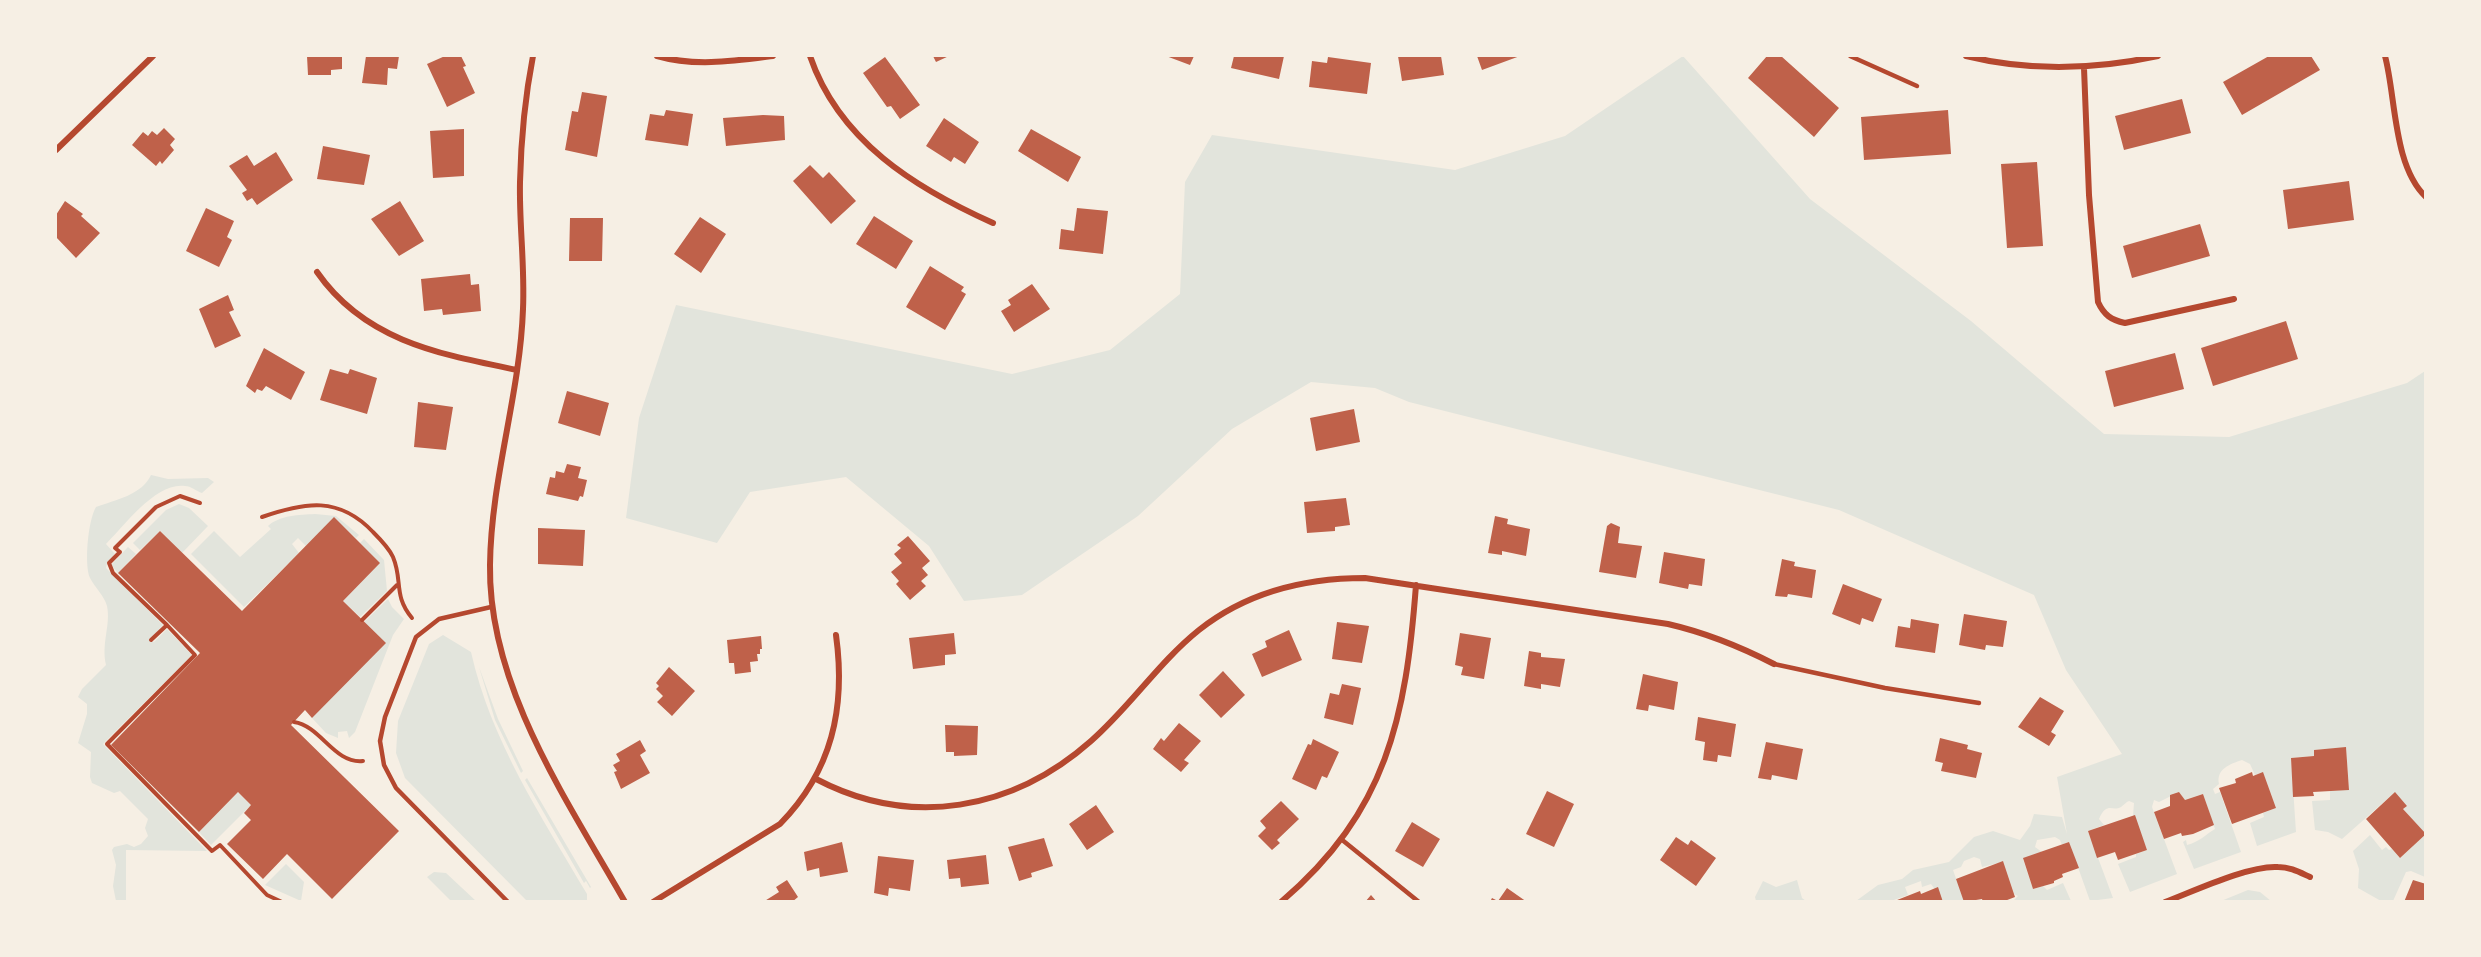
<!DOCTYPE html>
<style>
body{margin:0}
#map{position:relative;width:2481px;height:957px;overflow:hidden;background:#f6efe4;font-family:Mulish,sans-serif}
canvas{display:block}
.frame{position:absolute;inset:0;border:57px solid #f6efe4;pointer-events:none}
</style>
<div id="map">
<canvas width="2481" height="957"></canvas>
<div class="frame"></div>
</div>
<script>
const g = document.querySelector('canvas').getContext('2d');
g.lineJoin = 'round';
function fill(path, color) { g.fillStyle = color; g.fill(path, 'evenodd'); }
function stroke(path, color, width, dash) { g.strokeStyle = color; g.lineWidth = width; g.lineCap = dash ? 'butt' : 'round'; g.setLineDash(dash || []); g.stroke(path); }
const green = new Path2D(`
 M1683 56 1810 199 1971 321 2104 434 2229 437 2407 383 2425 371V834L2403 809 2407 806 2394 793 2342 839 2328 832 2315 830 2312 801 2330 800V791L2349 789 2346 748 2314 750V756L2291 758 2296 832 2257 846 2250 823 2264 817 2263 813 2276 808 2263 773 2255 775 2250 764 2242 760C2230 764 2216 769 2219 784L2213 789 2215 794 2220 792 2241 852 2194 869 2183 842 2186 840 2187 845C2199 842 2205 835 2215 829L2203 794 2185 800 2179 792 2159 802 2154 800 2152 807 2177 874 2130 892 2118 864 2136 857V854L2147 850 2133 816 2134 803 2129 801C2126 802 2124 805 2121 807 2112 812 2107 801 2099 819L2104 825 2088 831 2113 898 2090 901 2069 842 2062 845 2060 840 2055 837 2037 840 2035 847 2042 852 2023 859 2033 889 2043 886 2047 890 2063 883 2071 901H2013L2018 896 2014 894 2003 862 1982 867 1980 859 1974 857 1964 861 1961 867 1953 870 1964 901H1943L1931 884 1922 887 1921 881 1905 887 1908 895 1891 901H1856L1878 885 1902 879 1913 870 1949 862 1974 837 1993 831 2020 840 2030 826 2034 814 2062 817 2067 834 2057 777 2122 754 2066 670 2034 595 1839 510 1409 402 1375 388 1311 382 1232 429 1138 516 1022 595 964 601 929 546 846 477 750 492 717 543 626 518 639 418 676 305 1012 374 1110 350 1180 294 1185 182 1212 135 1455 170 1565 136Z
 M151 475 168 479 208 478 214 482 202 493C196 491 191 486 185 486 156 482 125 525 106 544L115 554 107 563 106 568 163 625 150 640 154 642 167 629 192 655 103 744 207 851 126 850V901H116L113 886 116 865 112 850 114 847 127 844 134 847 141 844 148 836 145 828 148 819 120 791 114 793 92 783 90 777 91 752 78 743 87 714V704L78 697 82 689 106 665C101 643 111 625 107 606 104 595 95 588 90 578 84 565 88 520 96 507 115 500 142 495 151 475Z
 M179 504 189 508 208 526 182 553 160 531 140 550 133 543 166 510Z
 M315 514 336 516 359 535 356 538 334 518 306 546 298 538 292 544 299 553 244 607 191 554 214 531 240 557 271 529 268 526C280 515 299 515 315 514Z
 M364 539 384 560 387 591 360 617 343 601 380 563 360 543Z
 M128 547 136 554 118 573 111 565Z
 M388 599 392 607 404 619 393 635 355 732 349 738 347 731 338 732V738L326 733 312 718 364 622Z
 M443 635 471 652C491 741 541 816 587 894V901H527L405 778 396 753 398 721 429 644Z
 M479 667 498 719 523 771 521 773 495 720Z
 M527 778 591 887 590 888 586 881 584 883 525 780Z
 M238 792 251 805 211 845 199 832Z
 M2370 835 2382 850 2386 847 2389 850 2392 849 2400 858 2425 835V877L2411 871 2406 872 2393 901H2381L2358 888 2359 869 2353 851Z
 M286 864 304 882 301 901 265 885Z
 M434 872 446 873 476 901H451L427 877Z
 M1797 880 1802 898 1806 901H1756L1755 897 1763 881 1776 887Z
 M2248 890 2260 892 2271 901H2221Z`);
const building = new Path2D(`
 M307 56H342V69L331 70V75H308Z
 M366 56H399L397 69 388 68 387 85 362 83Z
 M445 56H461L466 66 463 67 475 93 447 107 427 64Z
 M933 56H949L936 62Z
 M1166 56H1194L1190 65Z
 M1234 56H1284L1279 79 1231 68Z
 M1398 56H1441L1444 75 1402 81Z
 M1477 56H1520L1482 70Z
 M1767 56H1781L1839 108 1814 137 1748 78Z
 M2269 56H2311L2320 70 2242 115 2223 82Z
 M885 57 920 105 900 119 891 106 887 107 863 73Z
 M1328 57 1371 63 1367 94 1309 87 1312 61 1327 63Z
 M582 92 607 96 597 157 565 150 572 111 578 112Z
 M2182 99 2191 133 2124 150 2115 116Z
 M666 110 693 114 688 146 645 140 650 114 664 116Z
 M1948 110 1951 154 1864 160 1861 117Z
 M763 115 784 116 785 140 726 146 723 118Z
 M944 118 979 142 965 164 954 157 951 162 926 146Z
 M164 128 175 139 170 145 174 150 162 164 160 161 156 166 132 145 143 132 148 136 152 131 157 135Z
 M464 129V176L433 178 430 131Z
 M1031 129 1081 157 1068 182 1018 151Z
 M323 146 370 155 364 185 317 179Z
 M276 152 293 180 257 205 252 198 247 201 242 193 247 190 229 166 247 155 254 166Z
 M2037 162 2043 246 2007 248 2001 164Z
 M810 165 823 178 829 172 856 201 831 224 793 181Z
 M2349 181 2354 220 2288 229 2283 190Z
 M65 201 83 214 81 216 100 233 76 258 56 237V215Z
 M400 201 424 241 399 256 371 219Z
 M206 208 234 221 227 237 232 240 219 267 186 251Z
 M1077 208 1108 211 1103 254 1059 249 1061 229 1074 231Z
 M874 216 913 241 896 269 856 244Z
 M700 217 726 234 701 273 674 254Z
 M570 218H603L602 261H569Z
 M2200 224 2210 256 2132 278 2123 246Z
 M930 266 964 287 961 291 966 294 945 330 906 307Z
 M470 274 471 285 479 284 481 311 443 315 442 309 424 311 421 279Z
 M1032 284 1050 309 1014 332 1001 311 1011 305 1008 300Z
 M228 295 234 310 229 312 241 336 215 348 199 309Z
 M2286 321 2298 359 2213 386 2201 348Z
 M264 348 305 372 291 400 266 386 262 391 257 389 255 393 246 386Z
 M2175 353 2184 389 2114 407 2105 371Z
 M330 369 348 374 350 369 377 378 367 414 320 400Z
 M567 391 609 403 600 436 558 423Z
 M418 402 453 407 446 450 414 447Z
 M1354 409 1360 442 1316 451 1310 418Z
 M567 464 581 467 578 478 587 480 583 497 580 496 578 501 546 494 550 477 555 478 556 471 564 473Z
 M1346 498 1350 525 1335 527V531L1307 533 1304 502Z
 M1495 516 1508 519 1507 524 1530 529 1526 556 1502 551V555L1488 553Z
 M334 517 380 563 343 601 386 643 312 718 305 710 291 725 399 831 332 899 287 854 263 879 227 844 251 820 244 813 251 805 238 792 199 832 111 745 200 653 118 573 160 531 242 611Z
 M1611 523 1620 527 1618 543 1642 546 1636 578 1599 572 1607 526Z
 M538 528 585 530 583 566 538 564Z
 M908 536 930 561 922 568 928 575 921 581 926 586 910 600 896 584 899 581 891 572 902 563 894 554 901 548 897 545Z
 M1664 552 1705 559 1702 586 1689 584 1688 589 1659 583Z
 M1782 559 1795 562 1794 566 1816 570 1812 598 1788 594 1787 597 1775 596Z
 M1843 584 1882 599 1873 622 1862 618 1860 625 1832 614Z
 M1964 614 2007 621 2003 647 1986 645 1985 650 1959 645Z
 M1911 619 1939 624 1935 653 1895 647 1898 626 1910 628Z
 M1337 622 1369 626 1362 663 1332 659Z
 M1289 630 1302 660 1262 677 1252 654 1267 647 1265 641Z
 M954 633 956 654 945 655V665L913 669 909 638Z
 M1460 633 1491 638 1484 679 1461 675 1463 667 1455 665Z
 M761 636 762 649H760V654H757L758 661 750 662 751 672 735 674 734 663H729L727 640Z
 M1529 651 1541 653V657L1565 659 1560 687 1541 684V689L1524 686Z
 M669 667 695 691 672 716 657 702 663 696 656 689 659 686 656 683Z
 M1223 671 1245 695 1221 718 1199 695Z
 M1643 674 1678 682 1674 710 1649 705 1648 711 1636 709Z
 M1342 684 1361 688 1353 725 1324 718 1330 693 1339 695Z
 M2040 697 2064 711 2051 732 2056 735 2049 746 2018 727Z
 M1698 717 1736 724 1731 757 1718 755 1717 762 1703 760 1705 742 1695 740Z
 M1179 723 1201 741 1184 760 1189 763 1181 772 1153 749 1161 738 1164 741Z
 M945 725 978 726 977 755 954 756V752H946Z
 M1940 738 1968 745 1967 749 1982 753 1976 778 1941 771 1943 763 1935 761Z
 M1313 739 1339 752 1327 778 1322 776 1316 790 1292 779 1308 744 1311 745Z
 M640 740 646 751 640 755 650 773 621 789 614 772 617 771 613 765 620 761 616 754Z
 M1766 742 1803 749 1797 780 1772 775 1771 780 1758 778Z
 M2346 747 2349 790 2313 792 2314 796 2293 797 2291 758 2314 756V750Z
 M2252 772 2253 776 2263 772 2276 808 2232 824 2219 788 2236 783 2235 779Z
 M1547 791 1574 804 1554 847 1526 834Z
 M2179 792 2185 800 2203 794 2214 825 2193 834 2182 836 2181 833 2164 839 2154 812 2170 806V795Z
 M2395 792 2407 806 2403 809 2426 834 2400 858 2366 819Z
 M1281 801 1299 819 1277 840 1280 843 1272 850 1258 836 1266 828 1260 821Z
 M1096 805 1114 832 1087 850 1069 824Z
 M2135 815 2147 850 2118 860 2115 852 2097 858 2088 831Z
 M1412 822 1440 839 1423 867 1395 851Z
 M1676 837 1688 845 1691 840 1716 858 1696 886 1660 860Z
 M1044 838 1053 866 1031 873 1032 877 1019 881 1008 847Z
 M842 842 848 872 820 877 819 868 807 871 804 852Z
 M2069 842 2079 868 2062 874 2063 877 2054 881V883L2033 889 2023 858Z
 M986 855 989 884 961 887 960 878 949 879 947 860Z
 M878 856 914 860 910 891 889 888 888 896 874 893Z
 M2003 861 2015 897 2002 902H1983L1982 899 1964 902 1956 879Z
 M787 880 798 897 792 902H763L779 892 776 887Z
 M2413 880 2426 884V902H2404Z
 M1938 887 1943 902H1892L1920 891 1921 894Z
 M1507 888 1527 902H1490L1492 898 1498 901Z
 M1371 895 1377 902H1365Z`);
const path = new Path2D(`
 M262 517C305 502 339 496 373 532 380 539 389 548 393 557 403 581 393 595 412 618
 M362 620 397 585
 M167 625 195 655 107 744 212 851 220 845 267 895 282 902
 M151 640 167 625 113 573 109 563 120 552 115 548 156 507 180 496 200 503
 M294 722C321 726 334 764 363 761`);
const service = new Path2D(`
 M1850 56 1917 86
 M491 607 439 619 416 637 385 717 380 741 384 765 396 788 508 902
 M1774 664 1885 688 1979 703
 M1341 839 1419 902`);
const minor = new Path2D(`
 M533 56C525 97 521 140 520 182 519 224 525 266 523 309 520 395 491 478 490 565 488 686 567 800 625 902
 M657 56C695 67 734 61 773 56
 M810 56C839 141 915 188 993 223
 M1966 56C2031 72 2093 70 2158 56
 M2385 56C2396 97 2393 166 2426 197
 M2084 68 2089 195 2098 302C2104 315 2111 320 2125 323L2234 299
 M56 150 153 56
 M317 272C365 341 439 354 517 370
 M816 779C911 829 1013 810 1091 741 1130 707 1159 662 1199 630 1247 592 1305 578 1365 578L1668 624C1707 633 1739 646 1774 664
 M653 902 780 824C832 771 846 708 836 635
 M1281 902C1387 812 1406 717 1416 585
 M2165 902C2194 891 2249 865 2278 867 2290 867 2299 872 2310 877`);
fill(green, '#e2e4dc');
fill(building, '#bf614a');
stroke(path, '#b5482f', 4);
stroke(service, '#b5482f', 4.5);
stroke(minor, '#b5482f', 6);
</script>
